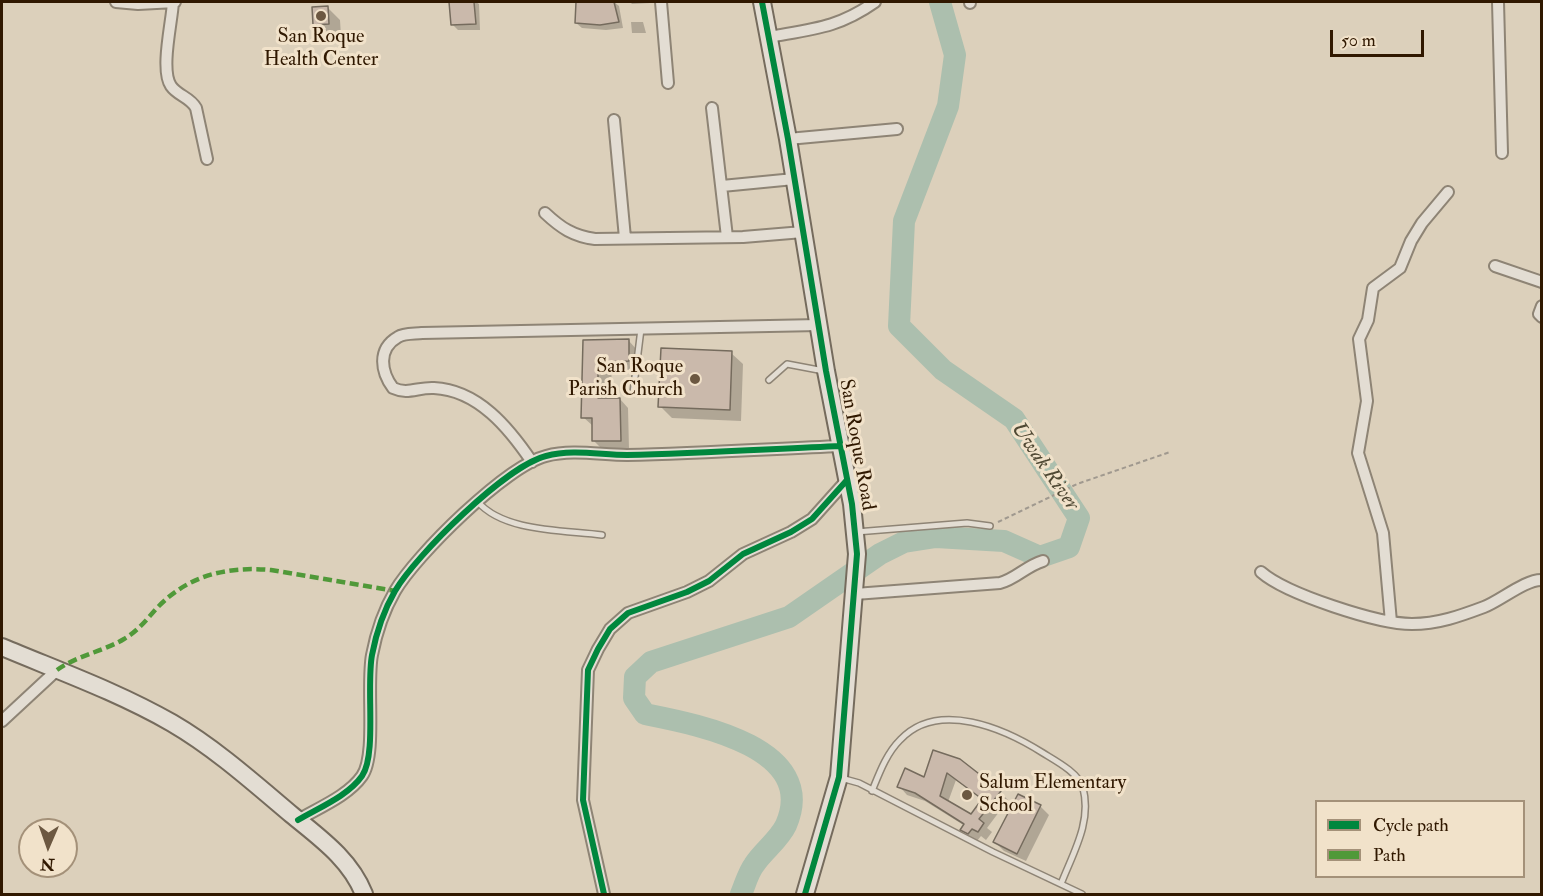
<!DOCTYPE html>
<style>
body{margin:0}
#map{position:relative;width:1543px;height:896px;overflow:hidden;background:#dcd0bb;font-family:"IM FELL Double Pica",serif}
canvas{display:block}
.frame{position:absolute;inset:0;border:3px solid #301800;pointer-events:none}
.legend{position:absolute;left:1315px;top:800px;width:210px;height:78px;box-sizing:border-box;background:#f1e2ca;border:2px solid #a49179;margin:0;padding:8px 10px;list-style:none;font-size:18px;color:#301800}
.legend li{display:flex;align-items:center;gap:12px;height:30px}
.legend b{width:30px;border:2px solid #a49179}
.north{position:absolute;left:18px;top:818px;width:60px;height:60px;box-sizing:border-box;background:#f1e2ca;border:2px solid #a49179;border-radius:50%;rotate:182deg;font-size:16px;font-weight:700;line-height:24px;text-align:center;color:#301800}
.north::after{content:'';display:block;margin:auto;width:21px;height:27px;background:#6c5841;clip-path:polygon(50% 0,100% 100%,50% 72%,0 100%)}
.scale{position:absolute;left:1330px;top:30px;width:94px;height:27px;box-sizing:border-box;border:3px solid #301800;border-top:0;padding-left:8px;font-size:18px;line-height:21px;white-space:nowrap;color:#301800;-webkit-text-stroke:4px #f1e2ca;paint-order:stroke}
</style>
<div id="map">
<canvas width="1543" height="896"></canvas>
<div class="frame"></div>
<ul class="legend">
<li><b style="height:8px;background:#00873e"></b>Cycle path</li>
<li><b style="height:8px;background:#509939"></b>Path</li>
</ul>
<div class="north">N</div>
<div class="scale">50 m</div>
</div>
<script>
const g = document.querySelector('canvas').getContext('2d');
g.lineJoin = 'round';
function fill(path, color) { g.fillStyle = color; g.fill(path, 'evenodd'); }
function stroke(path, color, width, dash) { g.strokeStyle = color; g.lineWidth = width; g.lineCap = dash ? 'butt' : 'round'; g.setLineDash(dash || []); g.stroke(path); }
function label(font, color, halo, rows, align = 'center') {
  g.font = font + ' "IM FELL Double Pica",serif'; g.lineWidth = 6; g.setLineDash([]); g.textBaseline = 'middle'; g.strokeStyle = halo; g.fillStyle = color; for (const [text, x, y, turn = 0] of rows) {
    g.save(); g.translate(x, y); g.rotate((+turn || 0) * Math.PI / 180); g.textAlign = isNaN(turn) ? turn : align; if (halo) g.strokeText(text, 0, 0); g.fillText(text, 0, 0); g.restore();
  }
}
const shadow = new Path2D(`
 M451 2H476L479 4 480 30H458L452 24Z
 M578 2H614L619 6 623 28 606 30 582 28 576 23Z
 M630 2H650V3L632 4Z
 M328 8 340 20 341 36H327L315 24Z
 M631 22H643L646 33H632Z
 M585 341H629L637 350 638 370H611L612 382H606V400L620 399 628 408 629 449H602L593 440V426L583 417Z
 M731 353 743 364 741 421 672 418 660 406Z
 M934 752 1000 792 1008 800 987 828 992 832 986 840 981 836 977 841 970 838 962 829 965 826 925 801 907 795 899 786 925 779ZM956 780 983 800 971 816 948 802Z
 M1018 796 1040 806 1049 815 1026 861 1004 851 995 842Z`);
const river = new Path2D(`
 M741 894C745 885 748 873 754 865 763 851 779 840 786 825 820 747 695 724 645 714L634 698 635 677 651 662 789 617 880 554 904 542 936 537 1004 541 1040 557 1069 547 1079 518 1014 419 943 370 899 326 904 221 948 106 955 55 940 2`);
const building = new Path2D(`
 M449 2H474L476 24 451 25Z
 M576 2H614L619 22 600 25 575 23Z
 M328 6 329 24 313 25 312 7Z
 M629 339V361L603 362V374H598V398H620L621 441H592V418H581L583 340Z
 M661 348 732 351 730 410 658 407Z
 M933 750 960 759 1001 791 979 819 984 823 978 832 972 829 968 834 960 830 964 824 915 793 897 787 905 768 924 777ZM947 773 982 799 971 814 940 796Z
 M1018 794 1041 805 1017 854 993 842Z`);
const path = new Path2D(`
 M998 522 1077 484 1170 452`);
const lane = new Path2D(`
 M769 380 787 364 824 371
 M633 393 641 329
 M478 502C504 532 564 530 602 535
 M856 532 967 523 990 526
 M841 778 859 783 993 852 1082 894
 M872 791C879 774 886 754 900 740 938 699 1005 729 1043 753 1056 761 1079 773 1083 788 1092 822 1073 853 1061 884`);
const street = new Path2D(`
 M116 2 138 4 175 2
 M173 2C172 22 160 70 171 86 178 96 190 97 196 108L207 159
 M661 2 668 83
 M970 2V3
 M1498 2 1502 153
 M769 37C813 29 838 28 875 2
 M712 108 727 237
 M614 120 625 238
 M788 139 897 129
 M722 186 794 179
 M545 213C561 228 573 236 595 239L743 237 803 232
 M1495 266 1542 282
 M1542 306 1539 314 1542 317
 M532 462C509 428 478 390 434 388 418 387 408 395 393 388 381 372 377 349 398 337 404 333 415 334 422 333L819 325
 M1261 572C1286 594 1378 624 1412 624 1438 624 1460 616 1484 607 1500 601 1526 579 1542 580
 M855 594 1000 583C1016 579 1026 566 1043 561
 M1391 622 1383 533 1358 453 1367 401 1359 339 1368 320 1373 288 1400 268 1411 241 1422 223 1448 192
 M2 721 57 670
 M298 820C318 808 348 796 362 776 377 755 366 686 372 655 376 634 384 610 395 591 416 555 506 466 546 456 572 449 601 455 627 455 699 453 770 449 841 446
 M604 894 583 800 588 670 598 649 610 629 628 613 687 592 709 581 743 554 791 532 812 519 847 480`);
const secondary = new Path2D(`
 M762 2 788 139 826 371 852 504 857 554 839 777 805 894
 M2 647C59 671 118 692 172 723 215 748 254 783 292 815 320 838 350 859 364 894`);
const quiet = new Path2D(`
 M57 670C78 655 102 652 124 639 138 631 147 619 157 608 188 575 228 566 271 570L395 591`);
const cycleway = new Path2D(`
 M762 2 788 139 826 371 852 504 857 554 839 777 805 894
 M298 820C318 808 348 796 362 776 377 755 366 686 372 655 376 634 384 610 395 591 416 555 506 466 546 456 572 449 601 455 627 455 699 453 770 449 841 446
 M604 894 583 800 588 670 598 649 610 629 628 613 687 592 709 581 743 554 791 532 812 519 847 480`);
const markers = [
 [321,16,6,"#6c5841"],
 [695,379,6,"#6c5841"],
 [967,795,6,"#6c5841"]
];
const poiNames = [
 ["San Roque",321,38],
 ["Health Center",321,61],
 ["San Roque",683,368,"right"],
 ["Parish Church",683,391,"right"],
 ["Salum Elementary",979,784,"left"],
 ["School",979,807,"left"]
];
const streetNames = [
 ["San Roque Road",856,445,80]
];
const waterNames = [
 ["Uwak River",1044,467,55]
];
fill(shadow, '#0003');
stroke(river, '#acbfae', 22);
fill(building, '#cab9ab');
stroke(building, '#756b5d', 1.5);
stroke(lane, '#8e8475', 8);
stroke(street, '#8e8475', 14);
stroke(secondary, '#756b5d', 20);
stroke(path, '#a0998f', 2, [4.5, 3]);
stroke(lane, '#e3ddd3', 5);
stroke(street, '#e3ddd3', 10);
stroke(secondary, '#e3ddd3', 16);
stroke(quiet, '#509939', 4.5, [9, 4.5]);
stroke(cycleway, '#00873e', 6);
for (const [x, y, r, color] of markers) { const dot = new Path2D(); dot.arc(x, y, r, 0, 2 * Math.PI); g.fillStyle = color; g.fill(dot); stroke(dot, '#f1e2ca', 2); }
label('20px', '#301800', '#f1e2ca', poiNames);
label('20px', '#301800', '#f1e2ca', streetNames);
label('italic 21px', '#4f4833', '#f1e2ca', waterNames);
</script>
